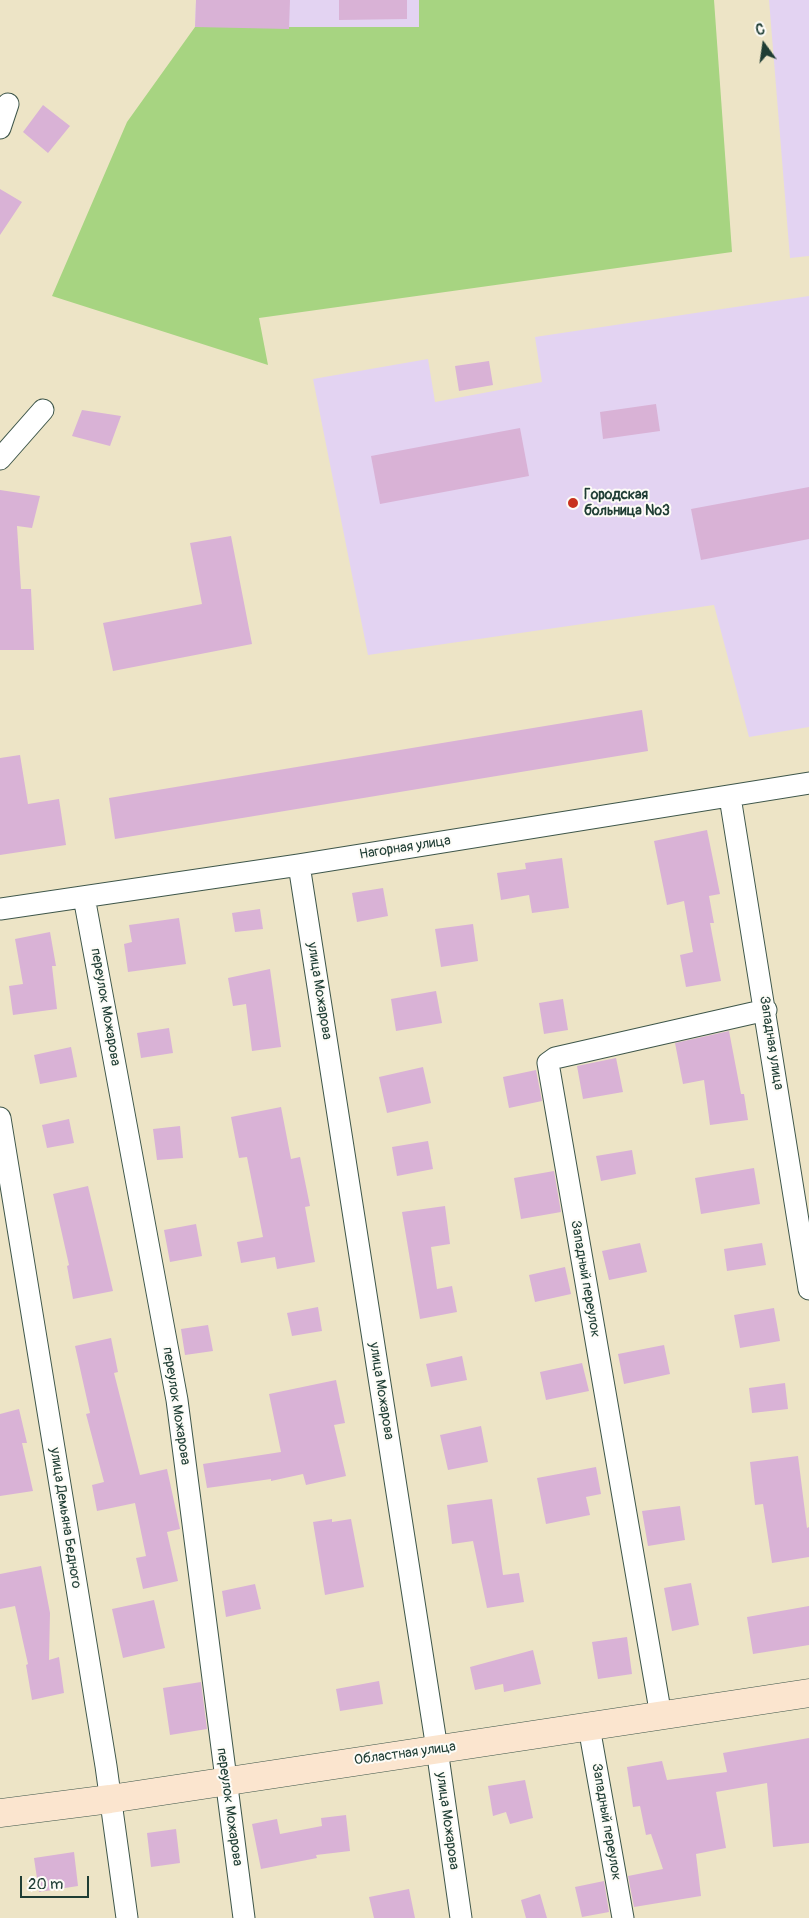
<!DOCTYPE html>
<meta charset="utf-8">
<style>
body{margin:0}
#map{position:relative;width:809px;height:1918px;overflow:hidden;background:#ede4c6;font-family:Pangolin,sans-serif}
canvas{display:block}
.north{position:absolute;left:739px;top:20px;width:50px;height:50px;-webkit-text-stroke:4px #fdfcf7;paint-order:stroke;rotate:346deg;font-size:14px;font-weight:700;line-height:20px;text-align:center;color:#1f3d34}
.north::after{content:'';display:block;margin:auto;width:18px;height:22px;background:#1f3d34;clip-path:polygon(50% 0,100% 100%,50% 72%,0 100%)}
.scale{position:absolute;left:20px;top:1876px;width:69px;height:22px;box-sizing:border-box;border:2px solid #1f3d34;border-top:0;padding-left:6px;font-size:15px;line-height:18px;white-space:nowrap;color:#1f3d34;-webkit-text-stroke:4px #fdfcf7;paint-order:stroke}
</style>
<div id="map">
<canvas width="809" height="1918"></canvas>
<div class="north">С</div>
<div class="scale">20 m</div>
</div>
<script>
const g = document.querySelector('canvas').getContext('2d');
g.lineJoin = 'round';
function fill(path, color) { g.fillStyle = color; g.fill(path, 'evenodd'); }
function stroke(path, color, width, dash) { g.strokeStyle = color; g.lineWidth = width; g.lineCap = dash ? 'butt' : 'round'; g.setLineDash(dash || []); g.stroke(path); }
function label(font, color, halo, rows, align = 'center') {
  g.font = font + ' Pangolin,sans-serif'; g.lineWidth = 4; g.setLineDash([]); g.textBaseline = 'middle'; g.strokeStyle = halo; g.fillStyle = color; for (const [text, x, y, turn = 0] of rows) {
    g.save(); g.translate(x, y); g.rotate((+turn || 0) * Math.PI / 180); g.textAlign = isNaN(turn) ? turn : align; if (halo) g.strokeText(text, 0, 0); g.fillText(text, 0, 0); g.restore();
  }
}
const built = new Path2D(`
 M196 0H419L420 27H195Z
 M769 0H809V256L790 258Z
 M809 296V727L749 737 714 605 368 655 313 379 428 359 435 402 542 382 535 337Z`);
const green = new Path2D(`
 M419 0H714L732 252 259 318 268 365 52 296 127 122 195 27H419Z`);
const building = new Path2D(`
 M196 0H290L289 29 195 27Z
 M339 0H407V19L339 20Z
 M43 105 70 126 48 153 23 132Z
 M0 189 22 202 0 235Z
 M489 361 493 385 459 391 455 366Z
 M656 404 660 431 603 439 600 412Z
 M82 410 121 416 110 446 72 436Z
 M520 428 529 476 380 504 371 456Z
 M809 487V539L701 560 691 509Z
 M0 490 40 496 32 528 17 526 21 589H31L34 650H0Z
 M231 536 252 644 113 671 103 623 202 604 190 543Z
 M642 710 648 751 115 839 109 798Z
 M20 755 28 804 59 799 66 845 0 855V758Z
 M707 830 720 894 709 896 714 923H710L721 981 686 987 680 955 693 952 684 901 667 905 654 841Z
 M562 858 569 908 532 913 529 895 501 900 497 873 526 869 525 863Z
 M383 888 388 916 357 922 352 893Z
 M260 909 263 929 235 932 232 913Z
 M179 918 186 964 128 972 124 944 132 942 129 925Z
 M473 924 478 961 441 967 435 929Z
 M50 932 56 966H52L57 1009 13 1015 9 986 23 984 15 939Z
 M270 969 281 1047 252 1051 246 1004 233 1006 228 978Z
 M436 991 442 1023 396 1031 391 999Z
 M563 999 568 1030 544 1034 539 1003Z
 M169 1028 173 1053 141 1058 137 1033Z
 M729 1031 741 1094H744L748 1120 710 1125 704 1080 683 1084 675 1043Z
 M71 1047 77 1077 40 1084 34 1055Z
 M616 1058 623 1092 583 1099 577 1066Z
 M423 1067 431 1103 387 1113 379 1077Z
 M536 1070 542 1101 509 1108 503 1077Z
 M281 1107 291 1159 300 1157 310 1206 305 1207 315 1262 277 1269 275 1257 241 1263 237 1242 263 1237 247 1157 239 1158 231 1117Z
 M69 1119 74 1143 47 1148 42 1125Z
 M180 1126 183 1158 157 1160 153 1129Z
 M428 1141 433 1169 397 1176 392 1147Z
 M632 1150 636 1174 601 1181 596 1156Z
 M754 1168 760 1204 701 1214 695 1178Z
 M554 1171 561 1212 521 1219 514 1178Z
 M88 1186 113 1291 73 1299 67 1266 69 1265 53 1194Z
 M445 1206 450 1244 431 1247 437 1289 452 1286 457 1312 420 1319 402 1212Z
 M196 1224 202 1256 170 1262 164 1230Z
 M640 1243 647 1272 609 1280 602 1251Z
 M762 1243 766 1265 727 1271 724 1249Z
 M565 1267 571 1294 535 1302 529 1275Z
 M318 1307 322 1331 292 1336 287 1313Z
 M774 1308 780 1341 740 1348 734 1315Z
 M208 1325 213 1351 185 1355 181 1329Z
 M111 1338 118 1372 114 1373 140 1475 167 1469 180 1529 167 1532 178 1581 143 1589 136 1558 146 1556 135 1503 97 1511 92 1485 104 1482 86 1414 90 1413 75 1346Z
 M664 1345 670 1374 624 1384 618 1354Z
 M462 1356 467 1380 431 1387 426 1364Z
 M582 1363 589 1391 546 1400 540 1372Z
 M336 1380 345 1423 334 1425 346 1476 306 1485 303 1474 271 1481V1479L207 1488 203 1464 281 1452 269 1394Z
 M785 1383 788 1409 752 1413 749 1388Z
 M19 1409 27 1443H22L33 1491 0 1496V1414Z
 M481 1426 488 1462 448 1470 440 1435Z
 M798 1456 807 1528 809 1527V1557L772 1563 763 1504 755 1505 750 1462Z
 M596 1467 601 1494 586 1497 590 1515 546 1524 537 1478Z
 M492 1499 503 1575 519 1573 524 1602 487 1608 473 1541 452 1544 447 1505Z
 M680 1506 685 1540 648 1546 642 1511Z
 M332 1519V1522L351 1519 364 1587 325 1595 313 1522Z
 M41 1566 50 1613 49 1660 59 1657 64 1693 32 1700 26 1665 28 1664 15 1606 0 1609V1574Z
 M691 1583 699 1625 672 1631 664 1588Z
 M255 1584 261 1609 226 1617 222 1591Z
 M154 1600 165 1648 123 1658 112 1609Z
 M809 1606V1645L753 1654 747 1617Z
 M627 1637 632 1674 598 1679 592 1642Z
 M533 1650 541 1684 504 1692 503 1684 475 1690 470 1667Z
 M379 1681 383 1704 340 1711 336 1689Z
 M201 1682 207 1729 170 1735 163 1688Z
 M809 1738V1843L773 1847 767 1783 716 1792 726 1848 696 1854 701 1896 634 1907 628 1876 663 1869 651 1834 646 1835 640 1806 633 1807 627 1767 662 1761 667 1780 727 1772 723 1753Z
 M525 1780 533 1818 510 1824 506 1812 493 1816 488 1786Z
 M346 1815 350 1851 316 1855 317 1858 261 1869 252 1824 277 1819 280 1834 322 1826 321 1818Z
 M176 1829 180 1863 151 1867 147 1833Z
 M74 1852 78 1886 39 1892 34 1858Z
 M604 1881 609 1912 582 1917 575 1887Z
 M409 1889 415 1918H374L369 1897Z
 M540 1894 547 1918H526L521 1900Z`);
const street = new Path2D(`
 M0 128 8 104
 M0 459 43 410
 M730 797 809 1289
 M299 865 437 1749 461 1918
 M84 897 177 1400 244 1918
 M0 909 299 865 809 783
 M0 1118 106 1766 127 1918
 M661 1716 548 1063 555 1058 766 1010
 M589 1727 623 1918`);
const secondary = new Path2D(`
 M0 1813 110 1799 809 1693`);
const markers = [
 [573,503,6,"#c8321e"]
];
const poiNames = [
 ["Городская",584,495],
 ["больница №3",584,511]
];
const streetNames = [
 ["Нагорная улица",405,848,-9],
 ["улица Можарова",319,991,81],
 ["переулок Можарова",105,1007,80],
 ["Западная улица",771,1043,81],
 ["Западный переулок",585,1279,80],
 ["улица Можарова",381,1391,81],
 ["переулок Можарова",176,1406,81],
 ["улица Демьяна Бедного",65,1518,81],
 ["Областная улица",405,1754,-8],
 ["переулок Можарова",229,1807,82],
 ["улица Можарова",447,1821,82],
 ["Западный переулок",606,1822,80]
];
fill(built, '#e3d3f2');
fill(green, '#a7d481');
fill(building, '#d9b2d6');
stroke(street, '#3e564a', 23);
stroke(secondary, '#3e564a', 29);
stroke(street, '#fff', 21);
stroke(secondary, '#fbe5cf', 28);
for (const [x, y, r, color] of markers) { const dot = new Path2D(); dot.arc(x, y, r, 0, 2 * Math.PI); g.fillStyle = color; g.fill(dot); stroke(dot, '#fdfcf7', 2); }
label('bold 14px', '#1f3d34', '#fdfcf7', poiNames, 'left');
label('14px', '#1f3d34', '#fdfcf7', streetNames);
</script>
